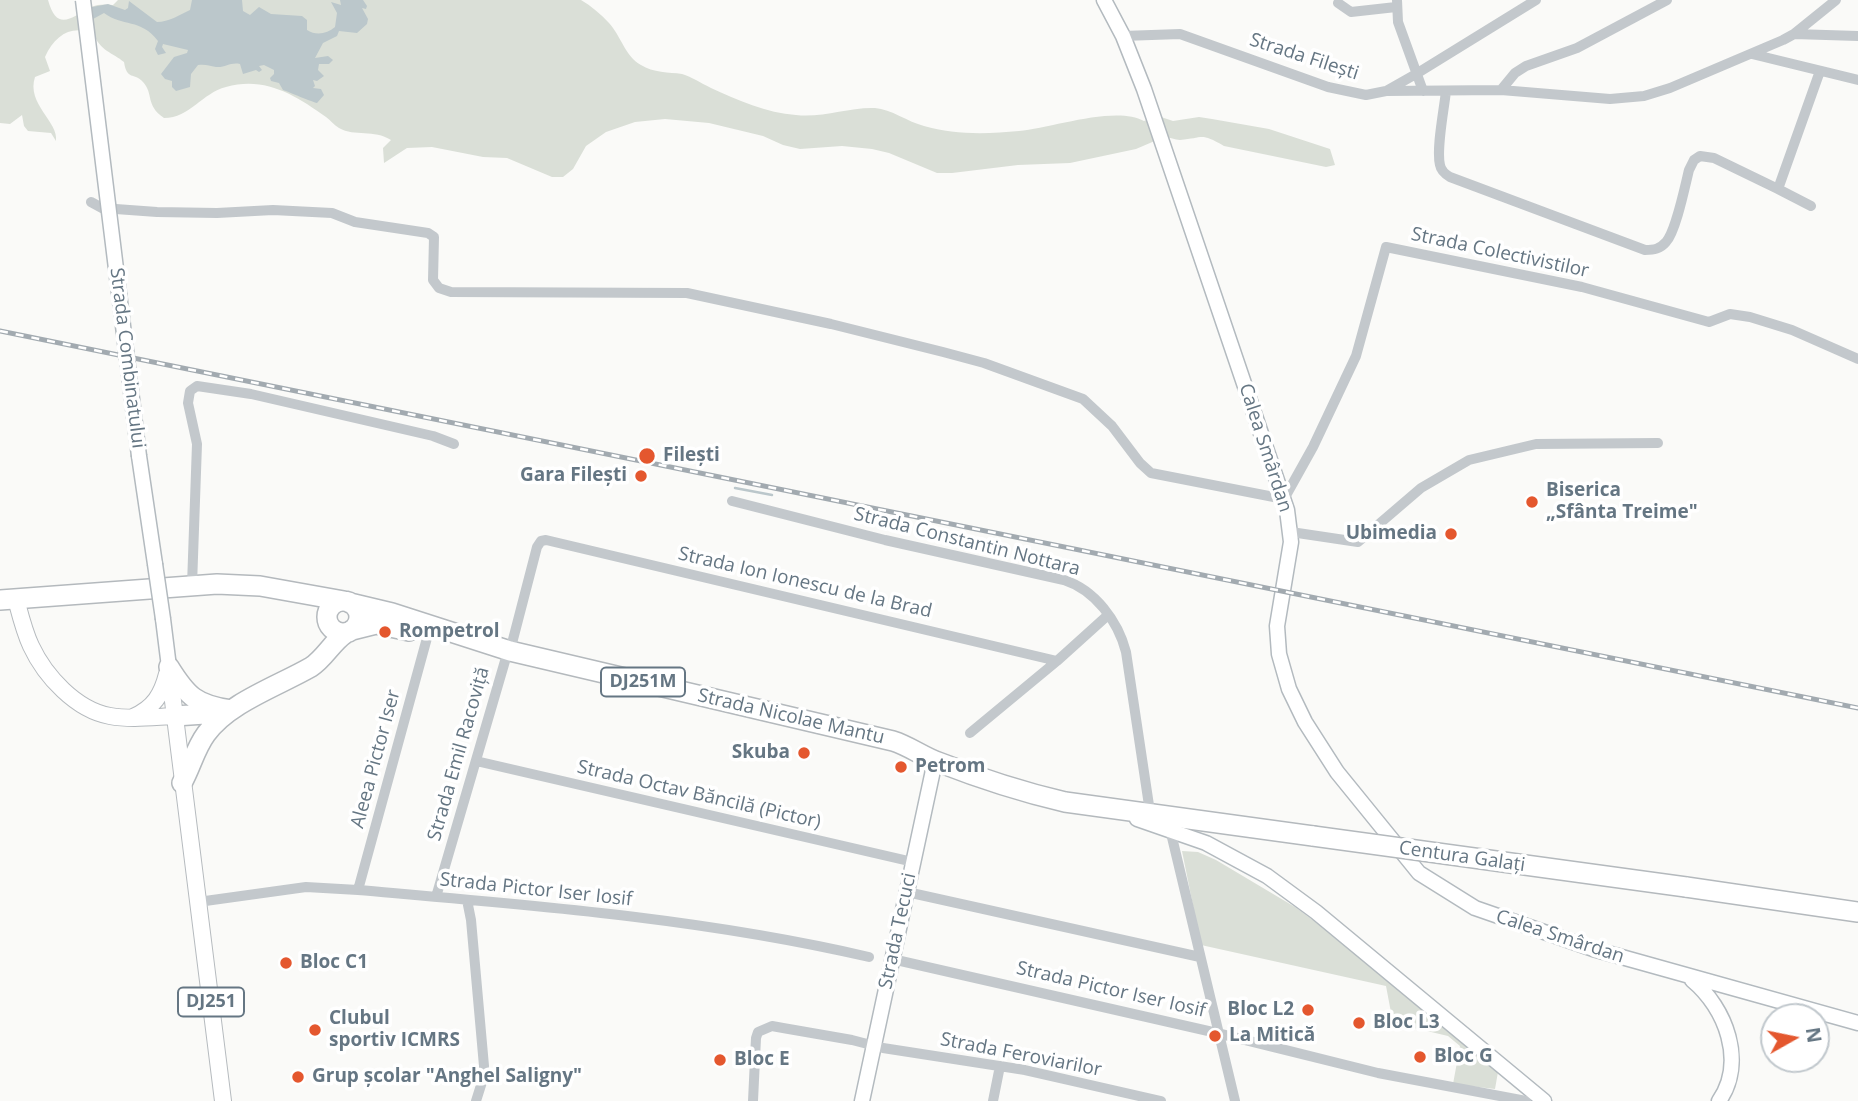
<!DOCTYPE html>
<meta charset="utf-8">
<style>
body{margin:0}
#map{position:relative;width:1858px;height:1101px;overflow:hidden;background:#fafaf8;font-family:"Open Sans",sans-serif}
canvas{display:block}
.north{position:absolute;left:1760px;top:1003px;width:70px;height:70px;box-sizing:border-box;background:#fff;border:2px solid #c1c8cd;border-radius:50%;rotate:81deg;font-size:19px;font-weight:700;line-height:28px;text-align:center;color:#657683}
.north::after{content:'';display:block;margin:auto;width:24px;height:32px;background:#e4572e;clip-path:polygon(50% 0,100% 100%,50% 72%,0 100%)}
</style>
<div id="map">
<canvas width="1858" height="1101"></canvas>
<div class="north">N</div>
</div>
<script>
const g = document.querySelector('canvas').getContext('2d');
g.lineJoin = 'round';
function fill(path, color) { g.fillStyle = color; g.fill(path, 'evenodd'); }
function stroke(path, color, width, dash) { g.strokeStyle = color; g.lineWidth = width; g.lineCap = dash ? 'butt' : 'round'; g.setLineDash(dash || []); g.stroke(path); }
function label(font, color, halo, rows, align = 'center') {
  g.font = font + ' "Open Sans",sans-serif'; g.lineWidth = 7; g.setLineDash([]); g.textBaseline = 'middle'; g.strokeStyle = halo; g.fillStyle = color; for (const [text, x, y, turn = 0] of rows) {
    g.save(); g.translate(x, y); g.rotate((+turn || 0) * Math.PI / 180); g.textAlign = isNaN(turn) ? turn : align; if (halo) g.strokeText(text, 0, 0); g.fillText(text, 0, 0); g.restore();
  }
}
const green = new Path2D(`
 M0 0H48C57 33 72 17 91 7 97 4 106 4 113 5L118 0H581C591 6 601 14 609 23 621 36 625 56 641 65 653 73 669 72 682 74 692 77 701 83 711 88 737 100 767 113 796 115 823 118 849 107 875 108 891 109 908 122 924 126 954 135 988 134 1019 131 1051 128 1116 105 1144 121L1158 116 1173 121 1199 117 1212 119 1269 129 1330 149 1335 165 1326 167 1224 146C1200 132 1204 138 1180 140 1175 140 1170 137 1164 137L1136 149 1070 163 1018 165 952 173H937L889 153 872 149 842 146 800 149 783 145 763 136 709 123 665 119 635 122 606 132 586 146 573 169 563 177H552L507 158 483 157 432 147 407 148 384 163 383 148 391 140C374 129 355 137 339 128 334 125 330 120 326 117 295 95 265 76 226 87 202 93 190 118 164 118 145 105 154 94 143 82 134 72 127 81 124 62 113 53 99 50 94 34 72 24 55 35 45 57L50 71 35 77C26 104 59 122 56 141L51 133 28 131 24 126 22 115 10 124 0 123Z
 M1182 851 1198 852 1216 860 1295 907 1329 932 1498 1072 1495 1089 1453 1084 1460 1046 1448 1036 1393 1023 1386 986 1201 945Z`);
const water = new Path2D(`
 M192 0H242L243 11 250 15 259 7 271 14 302 16 307 20V30C316 36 327 34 335 27L337 13 331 2 341 5 340 0H363L367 6 366 9 362 8 368 19 367 24 357 33 339 31 337 36 323 43 315 58 328 56 333 60 329 64H319L318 70 324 76 317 81 313 80 315 86 313 88 321 89 324 95 317 103C312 102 289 92 283 90L279 83 271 81 270 78 274 74V70L264 65 259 66 262 70 259 72 256 70 243 74 240 64C230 62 225 68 216 67 209 66 206 64 198 65L191 74 190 87 176 91 172 87V81L165 79 161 74 174 57 187 53 188 50 163 44 162 47 166 53 158 55 155 49 158 41C141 18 122 27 104 13L84 24 87 8 108 4 125 10 128 8 129 1 157 22C169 22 179 15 190 10Z`);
const stream = new Path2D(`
 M735 488 772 495`);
const street = new Path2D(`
 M1397 0 1398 22 1423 91
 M1338 3 1351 12 1396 7
 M1794 34 1858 36
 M1123 36 1180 34 1328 87 1366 95 1386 91 1416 74 1536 0
 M1752 54 1858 80
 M1501 90 1515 73 1526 66 1577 48 1667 0
 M1386 91 1501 90 1610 99 1644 96 1670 88 1783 40 1794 34 1836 0
 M1446 91C1444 110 1436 149 1440 165 1441 171 1445 174 1450 177L1645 250C1654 250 1660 249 1666 242 1676 231 1685 186 1689 170L1694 160 1700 156 1714 158 1778 189 1820 71
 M1778 189 1811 206
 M91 202 102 208 157 212 217 213 273 210 332 213 355 222 428 233 434 237 433 280 439 288 451 292 687 293 831 324 943 352 984 363 1083 399 1112 426 1140 463 1151 473 1284 499 1313 447 1356 356 1386 247 1582 287 1709 322 1730 314 1750 317 1792 330 1858 359
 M732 501 885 540 1064 580C1095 590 1118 621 1126 652L1150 812
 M1291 532 1358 542 1421 488 1469 460 1536 444 1658 443
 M192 585 197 444 188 403 190 391 197 386 251 394 433 436 454 444
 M510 651 537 547 541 541 546 540 1057 661
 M970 733 1057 661 1108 615
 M476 761 913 862
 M1170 829 1235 1101
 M358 890 427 638
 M907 892 1200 957
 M436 897 505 661
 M467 900 471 920 484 1066 482 1082 476 1101
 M198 902 306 887 358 890C529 905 701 918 869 957
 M892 959 1217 1033 1378 1073 1526 1101
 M753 1101 756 1038 758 1032 772 1026 783 1028 852 1040 883 1048 1025 1070 1161 1101
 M993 1101 1000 1066`);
const secondary = new Path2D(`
 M1104 0 1123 36 1144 89 1287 510 1291 542 1277 626 1279 654 1289 689 1305 722 1337 772 1419 873 1475 908 1593 949 1858 1023
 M139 456 155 564
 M163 619 169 667
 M1137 819 1206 843 1267 876 1316 912 1544 1101
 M1692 980C1726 1008 1746 1062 1719 1101
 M862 1101 935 761`);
const primary = new Path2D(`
 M16 599C20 614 24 631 31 646 45 676 76 710 110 716 131 720 153 717 175 716
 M169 669 223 1101
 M133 717C154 708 162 694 167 674`);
const highway = new Path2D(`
 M0 600 217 584 260 586 344 601
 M327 617a16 16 0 1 1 32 0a16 16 0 1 1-32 0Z
 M350 603 392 613 510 651 893 741C909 746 922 756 938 762 979 778 1022 792 1065 802L1313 836
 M352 630 376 624 409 631
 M169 667C187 696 196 705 231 710
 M175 716 220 713
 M182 783C191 767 195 749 206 734 228 703 278 686 311 667 325 658 332 642 346 633
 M1686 887 1858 912`);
const rail = new Path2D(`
 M0 331 1858 708`);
const secondaryBridge = new Path2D(`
 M83 0 139 456
 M155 564 163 619`);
const highwayBridge = new Path2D(`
 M1313 836 1686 887`);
const markers = [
 [647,456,9,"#e4572e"],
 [641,476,7,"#e4572e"],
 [1532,502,7,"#e4572e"],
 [1451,534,7,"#e4572e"],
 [385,632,7,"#e4572e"],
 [804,753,7,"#e4572e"],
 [901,767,7,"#e4572e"],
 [286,963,7,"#e4572e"],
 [1308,1010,7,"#e4572e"],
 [1359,1023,7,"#e4572e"],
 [315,1030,7,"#e4572e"],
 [1215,1036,7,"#e4572e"],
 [1420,1057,7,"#e4572e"],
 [720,1060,7,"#e4572e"],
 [298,1077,7,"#e4572e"]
];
const shields = [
 [643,682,84],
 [211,1002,66]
];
const shieldNames = [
 ["DJ251M",643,682],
 ["DJ251",211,1002]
];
const streetNames = [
 ["Strada Filești",1304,57,18],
 ["Strada Colectivistilor",1500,253,12],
 ["Strada Combinatului",127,358,83],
 ["Calea Smârdan",1265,448,72],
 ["Strada Constantin Nottara",967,542,14],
 ["Strada Ion Ionescu de la Brad",805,583,13],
 ["Strada Nicolae Mantu",791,717,13],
 ["Strada Emil Racoviță",459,754,-74],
 ["Aleea Pictor Iser",376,759,-75],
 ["Strada Octav Băncilă (Pictor)",699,795,13],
 ["Centura Galați",1462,857,8],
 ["Strada Pictor Iser Iosif",536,890,6],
 ["Strada Tecuci",898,931,-78],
 ["Calea Smârdan",1560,937,18],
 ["Strada Pictor Iser Iosif",1111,990,13],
 ["Strada Feroviarilor",1021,1055,11]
];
const poiNames = [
 ["Filești",663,456],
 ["Gara Filești",627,476,"right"],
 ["Biserica",1546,491],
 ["„Sfânta Treime\"",1546,513],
 ["Ubimedia",1437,534,"right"],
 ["Rompetrol",399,632],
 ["Skuba",790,753,"right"],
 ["Petrom",915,767],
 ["Bloc C1",300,963],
 ["Bloc L2",1294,1010,"right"],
 ["Clubul",329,1019],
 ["sportiv ICMRS",329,1041],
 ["Bloc L3",1373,1023],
 ["La Mitică",1229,1036],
 ["Bloc G",1434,1057],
 ["Bloc E",734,1060],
 ["Grup școlar \"Anghel Saligny\"",312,1077]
];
fill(green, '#dadfd7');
fill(water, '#bbc7cb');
stroke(stream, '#bbc7cb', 2.5);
stroke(secondary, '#b3babf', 17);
stroke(primary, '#b5babe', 18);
stroke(highway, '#b4b9bd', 22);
stroke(street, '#c3c8cc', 10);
stroke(secondary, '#fff', 14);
stroke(primary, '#fff', 16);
stroke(highway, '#fff', 19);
stroke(rail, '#a2aab0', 5);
stroke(rail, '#fff', 2.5, [8]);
stroke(secondaryBridge, '#b3babf', 17, []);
stroke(highwayBridge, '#b4b9bd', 22, []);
stroke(secondaryBridge, '#fff', 14);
stroke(highwayBridge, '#fff', 19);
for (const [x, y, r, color] of markers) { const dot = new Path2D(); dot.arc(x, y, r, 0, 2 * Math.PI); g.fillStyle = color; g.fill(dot); stroke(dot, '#fff', 2.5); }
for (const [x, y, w] of shields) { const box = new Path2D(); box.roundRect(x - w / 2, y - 14.5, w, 29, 5); g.fillStyle = '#fff'; g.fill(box); stroke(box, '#657683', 2); }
label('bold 18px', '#657683', null, shieldNames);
label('19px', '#657683', '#fff', streetNames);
label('bold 19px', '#657683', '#fff', poiNames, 'left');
</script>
